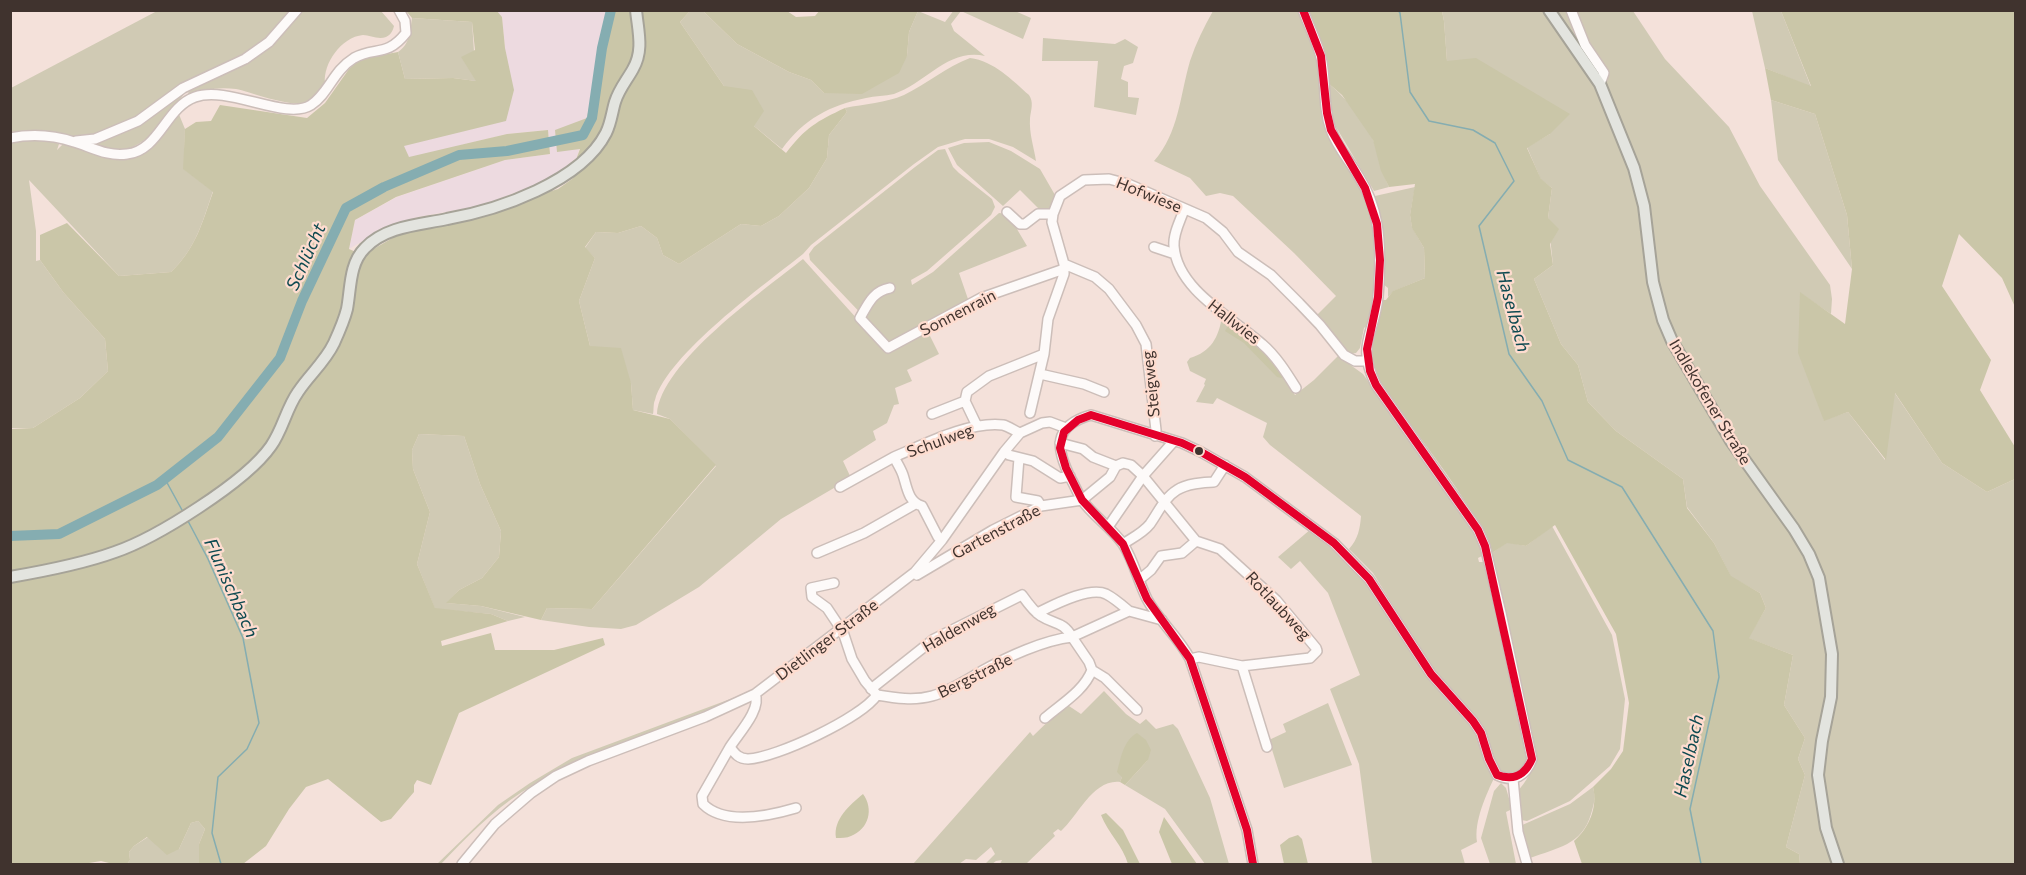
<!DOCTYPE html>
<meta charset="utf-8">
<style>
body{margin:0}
#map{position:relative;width:2026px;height:875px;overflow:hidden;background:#f4e1da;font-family:Commissioner,sans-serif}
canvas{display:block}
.frame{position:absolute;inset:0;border:12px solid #40332e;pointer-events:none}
</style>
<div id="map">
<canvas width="2026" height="875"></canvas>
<div class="frame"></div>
</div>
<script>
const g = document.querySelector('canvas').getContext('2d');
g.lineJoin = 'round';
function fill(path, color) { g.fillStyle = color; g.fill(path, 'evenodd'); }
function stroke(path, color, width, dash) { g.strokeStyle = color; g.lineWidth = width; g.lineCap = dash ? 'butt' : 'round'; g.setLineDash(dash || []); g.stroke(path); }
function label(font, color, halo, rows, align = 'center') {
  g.font = font + ' Commissioner,sans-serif'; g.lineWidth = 4.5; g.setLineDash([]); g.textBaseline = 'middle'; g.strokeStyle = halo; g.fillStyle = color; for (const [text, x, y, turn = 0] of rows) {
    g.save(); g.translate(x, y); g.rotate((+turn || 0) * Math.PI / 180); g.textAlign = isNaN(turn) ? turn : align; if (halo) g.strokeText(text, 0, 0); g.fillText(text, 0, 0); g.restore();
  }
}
const industrial = new Path2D(`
 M497 11H606L587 119 577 157 558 173 535 185 480 206 417 217 381 230 349 249 355 220 397 197 505 160 550 154 548 130 507 134 409 158 403 146 505 48 502 17Z`);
const green = new Path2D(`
 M954 10 1015 11 1031 18 1023 39 961 11 951 24 954 31 985 56C948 48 926 83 894 94 885 96 875 96 866 98 830 105 804 119 782 149L754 126 724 86 680 22 690 11H703L737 44 789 72 811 80 824 93 907 56 909 32 918 11 945 22Z
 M157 11H292L262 44 140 118 95 136 74 138 38 131 11 134V88Z
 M298 11H381L394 26C393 30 391 35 386 37 378 40 370 35 363 35 341 37 323 64 325 83 320 89 315 97 309 101 295 110 252 92 236 89 219 87 205 89 189 95L188 93 193 87 240 65Z
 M1213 11H1300L1318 58 1322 89 1321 111 1327 130 1356 176 1366 197 1375 226 1378 258 1375 299 1370 323 1364 328 1360 348 1356 353 1349 354 1317 315 1336 296 1294 253 1233 196 1220 193 1206 196 1190 178 1154 161C1179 133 1180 95 1190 61 1196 43 1204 27 1213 11Z
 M1442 11H1633L1665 59 1729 127 1760 186 1830 285 1832 299 1831 314 1800 293 1824 420 1848 412 1885 460 1894 392 1942 463 1987 492 2015 479V475V864H1800L1799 854 1786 847 1805 775 1798 759 1805 738 1784 705 1793 655 1748 638 1766 608 1760 593 1731 577 1714 543 1687 507 1683 479 1616 431 1588 402 1578 365 1561 344 1534 279 1553 265 1548 218 1552 188 1541 180 1527 147 1550 134 1447 61 1444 21Z
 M1752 11H1781L1811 87 1765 68Z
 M412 18 472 22 476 81 453 78 405 79 398 52C410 44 410 31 412 18Z
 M1043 38 1115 44 1125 39 1138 47 1133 63 1124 66 1121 79 1128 82V97L1139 98 1136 115 1094 107 1098 61H1042Z
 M970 58C994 61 1012 80 1029 95 1034 102 1031 110 1030 118 1029 134 1034 147 1036 161L1013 147 989 139H965L938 147 914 164 811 245 803 254C764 285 668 354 655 400 653 404 654 410 653 414L633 410 631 383 590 346 579 301 595 258 585 248 596 232 618 233 641 226 657 238 663 255 679 264 741 224 761 226 779 216 809 188 827 158 829 135 847 112 845 108C864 104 886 103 904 95 927 84 946 67 970 58Z
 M1328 83C1344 96 1367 122 1374 142 1379 158 1382 172 1389 187L1374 191 1336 127 1330 110Z
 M188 88C172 111 152 144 123 150 112 152 101 148 90 146L94 141Z
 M1771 100 1815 114 1847 215 1852 269 1778 160Z
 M178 112 185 129 184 169 213 191C202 223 196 248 171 272L119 276 29 180 36 231V261L40 260 63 292 105 339 108 371 80 398 33 428H11L10 143C26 138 44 137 59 144L57 150 63 144 114 158 134 156Z
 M989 142 1011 151 1040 169 1055 195 1053 206 1048 209 1040 210 1020 190 1003 206 957 165 948 148 964 143Z
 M945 149 953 167 959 173 992 199 995 207 991 215 927 271 911 280 912 285 933 272 999 213 1008 214 1027 246 959 273 968 299 926 327 889 343 810 260 809 254 814 247 915 167 938 150Z
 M1415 187 1410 215 1412 227 1424 248 1425 278 1394 291 1388 297V288L1383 284 1381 223 1375 196Z
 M803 259 887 352 928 332 939 354 907 370 912 381 895 388 899 404 894 405 887 423 873 431 876 440 843 461 851 478 781 519 699 587 636 625 621 629 589 627 541 620 547 608 592 609 716 466 670 419 657 414C660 363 763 291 803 259Z
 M1222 316 1278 366 1295 395 1314 380 1338 356 1363 374 1477 534 1484 555 1478 558 1479 562H1487L1523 742C1535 754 1527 766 1516 775L1502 773 1496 766 1484 729 1475 715 1433 670 1373 573 1349 549C1358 539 1360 529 1361 516L1270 445 1263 437 1267 423 1217 398 1213 404 1196 402 1205 385 1204 384 1206 379 1190 371 1187 362 1190 358C1211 352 1219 337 1222 316Z
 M419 434 464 436 480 484 501 531 499 557 482 578 459 590 447 603 481 606 525 617 508 621 491 614 435 609 417 564 430 512 413 469 412 450Z
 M1552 526 1612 635 1625 699 1620 749 1610 766 1570 801 1527 821 1521 820 1516 793C1527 781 1534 769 1536 752L1492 553 1507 542 1526 546Z
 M1311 529 1360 572 1472 725 1495 776C1486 795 1474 821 1477 842L1461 850 1465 864H1372L1359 764 1330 689 1360 675 1328 593 1300 561 1291 569 1278 557Z
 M766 681 767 682C688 725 599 743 522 792 491 812 466 838 441 864H437L498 805 530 783 572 758 733 698 753 689Z
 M1104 691 1126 714 1140 724 1146 719 1156 729 1173 724 1178 729 1210 798 1229 864H1205L1165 809 1125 785 1148 760 1122 777 1120 782C1093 779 1078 816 1061 831L1058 829 1053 833 1055 836 1026 864H1007L1006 863 1000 864 1002 860 996 861 992 864H985L995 854 991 847 976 860 966 859 959 864C944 864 929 864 913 864L1030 732 1033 736 1066 704 1081 714Z
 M1328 703 1352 765 1284 788 1269 740 1286 732 1283 724Z
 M1501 783 1506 788 1512 809 1506 812 1516 864H1490L1481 838 1494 791Z
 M1593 787C1596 798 1594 804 1591 814 1582 845 1557 848 1530 858L1520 826 1570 804Z
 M198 821 205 829 199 844V864H127L130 860 129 852 134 846 148 837 179 849 191 823Z`);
const forest = new Path2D(`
 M820 10 918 11 909 32 907 56 899 73 862 94 824 93 811 80 789 72 737 44 703 11H787L796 17 815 16Z
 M406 11H497L502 17 505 48 514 90 506 121 404 146 409 157 507 134 548 130 550 154 505 160 396 197 355 220 349 249 363 255 403 232 456 220 558 189 572 179 606 146 619 103 638 72 643 56 641 11H690L680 22 724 86 752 90 764 111 754 126 786 153C805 128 817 121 845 108L847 112 829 135 827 158 809 188 779 216 761 226 741 224 679 264 663 255 657 238 641 226 618 233 596 232 585 247 595 258 579 301 590 346 621 348 631 383 633 410 670 419 716 465 592 609 547 608 541 620 481 606 446 603 459 590 482 578 499 557 501 531 480 484 464 436 419 434 412 450 413 469 430 512 417 564 435 608 491 614 508 621 441 641 442 646 491 633 495 650H554L603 638 605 645 459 713 431 785 417 780 414 785V792L391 819 381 822 328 779 306 787 289 809 266 846 243 864H199V844L205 829 198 821 191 823 179 849 167 855 147 837 134 846 129 852 130 860 127 864H113L101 861 83 864H11V429L33 428 80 398 108 371 105 339 63 292 40 260V235L67 223 119 276 171 272C196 248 202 223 213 192L183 169 185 129 196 122 211 121 220 105 307 118 325 103 349 69 360 59 398 52 405 79 453 78 476 81 461 57 475 50 472 22 412 18Z
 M607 11H632L634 53 630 66 606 126 580 161 577 157 580 149 557 152 555 130 587 118Z
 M1307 11H1442L1444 21 1447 61 1476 58 1570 114 1550 134 1527 148 1541 179 1552 188 1548 218 1559 229 1550 244 1553 265 1534 279 1561 344 1578 365 1588 402 1616 431 1683 479 1687 508 1714 543 1731 576 1760 593 1766 608 1749 638 1793 655 1784 705 1805 738 1798 759 1805 775 1786 847 1799 854 1800 864H1582L1574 841C1589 828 1598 807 1593 787L1611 769 1623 751 1629 703 1616 634 1555 525 1526 546 1507 543 1492 553C1475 510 1443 469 1416 432 1400 411 1377 389 1371 363 1366 342 1376 319 1382 300H1386L1393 291 1425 278 1424 248 1412 228 1410 215 1415 184 1389 187 1381 171 1373 140 1342 95 1328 83Z
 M1781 11H2015V307L2002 278 1959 234 1942 286 1991 360 1980 390 2015 447V479L1987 492 1942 463 1895 393 1886 460 1848 412 1824 421 1798 353 1800 292 1845 324 1852 269 1847 215 1815 114 1771 100 1765 68 1811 86Z
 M1230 322C1251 340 1272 356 1286 379L1277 377 1244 343 1225 331Z
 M1137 733 1146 740 1151 750 1148 760 1125 785 1120 782 1122 777 1117 772C1121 758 1123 741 1137 733Z
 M863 794C874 809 869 829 851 836 847 838 841 838 836 838 833 819 850 805 863 794Z
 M1106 813 1123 830 1140 864H1128C1123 846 1108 833 1101 815Z
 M1164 817 1197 864H1172L1159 832Z
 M1298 835 1302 839 1308 864H1284L1280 845 1289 838Z`);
const stream = new Path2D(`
 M1398 10 1400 13 1410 92 1429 121 1473 130 1495 143 1514 181 1479 226 1509 354 1542 401 1568 460 1622 487 1713 631 1719 677 1690 809 1701 864
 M165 479 182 510
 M188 521 208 559 243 638 259 723 247 749 218 777 212 833 221 864`);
const river = new Path2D(`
 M10 536 59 534 157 485 218 437 280 358 302 301 346 208 384 187 459 155 507 151 583 135 592 118 602 48 611 10`);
const minor = new Path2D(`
 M1571 10 1585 45 1604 73 1600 84
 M10 138C31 134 53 135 74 142 91 147 108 157 127 154 159 151 166 107 195 97 228 85 286 121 311 105 329 93 333 71 354 58 375 46 386 58 406 33L405 21 399 10
 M76 141 95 139 138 121 183 88 245 59 269 42 297 10
 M1184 210C1180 221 1173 234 1174 246 1177 290 1233 318 1262 344 1276 356 1286 372 1296 388
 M1007 212 1020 224H1025L1038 214H1053
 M1154 247 1175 254
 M1064 264 1095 277 1109 289 1136 325 1146 344 1156 430 1155 436
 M890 288C873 291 868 304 860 318L888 348 981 298 1064 269
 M1040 374 1084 384 1104 392
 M1030 413 1044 354 1048 319 1064 274V264L1052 222 1053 214 1060 196 1084 180 1109 179 1128 184 1206 218 1223 232 1238 252 1271 275 1299 303 1320 325 1344 355 1355 361H1367
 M932 414 965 401
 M977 426 965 401 967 392 989 376 1044 354
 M1060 443 1083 449 1093 457 1116 466 1123 463 1131 465 1143 476 1196 541 1220 549 1276 600 1316 648 1317 651 1310 658 1242 666 1199 657 1190 659
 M1004 452 1009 455 1033 461 1060 478 1070 476
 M1019 458 1016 497 1038 501 1041 506
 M840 487 894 457
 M1108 527 1143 476 1174 441
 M942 540 938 537 922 506C908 502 907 487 903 475 901 469 897 463 894 457 925 444 969 421 1003 425 1008 426 1015 431 1020 433
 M1123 544C1132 538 1143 533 1150 524 1158 513 1164 498 1177 490 1186 484 1204 482 1214 482L1225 465
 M817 553 864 533 915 504
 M915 572 917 575 993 530 1041 506 1082 500 1110 477 1116 466
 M1139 580 1151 570 1161 556 1182 553 1196 541
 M834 583 811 588 812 597 827 608 843 632 852 659 865 681 877 695C895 698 914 701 932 696 950 691 966 680 982 671 1007 657 1044 640 1072 637L1089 662 1092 670C1084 691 1061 704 1045 718
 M1037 613C1052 606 1089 586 1106 594 1114 598 1122 605 1129 611
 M1242 666 1267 747
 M1092 670 1105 678 1137 710
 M871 689 934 639 1022 595C1027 602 1034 612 1041 616 1055 625 1063 621 1072 637L1129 611 1162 620
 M755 694C762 709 738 734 730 747 735 754 739 759 748 759 776 758 861 718 877 695
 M730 747 702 796 703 804C725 826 769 816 796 808
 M1513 779 1518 832 1527 864
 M462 864 495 824 531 793 556 776 588 761 705 717 755 694 915 572 942 540 1004 452 1020 433 1042 423 1050 422 1066 428
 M1253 864 1247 830 1190 659C1178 636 1158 620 1147 599 1138 581 1134 561 1123 544 1111 527 1093 516 1082 500 1078 494 1075 486 1071 479 1056 449 1052 426 1091 415L1182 443 1201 452 1245 477 1334 543 1369 579 1431 674 1473 721 1481 733 1489 759 1497 775C1514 783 1526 776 1532 759L1501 613 1485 546 1478 530 1376 385C1356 344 1374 336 1378 297 1380 273 1381 247 1377 224 1374 207 1368 191 1359 177 1350 161 1337 147 1331 130 1323 108 1326 85 1322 62 1319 45 1309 27 1303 10`);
const major = new Path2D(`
 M1549 10 1600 84 1634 168 1644 206 1653 282 1663 320 1672 341 1731 441 1794 529 1809 554 1819 578 1832 654 1831 697 1822 741 1818 775 1826 828 1838 864
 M10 577C45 571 82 564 115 552 156 538 246 482 271 446 283 429 286 409 298 392 309 375 325 362 334 343 339 332 344 321 347 309 351 288 349 264 365 248 386 226 419 225 447 219 498 210 581 182 606 133 611 123 612 112 615 102 619 89 627 80 633 69 644 50 638 31 636 10`);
const bus1 = new Path2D(`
 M1253 864 1247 830 1190 659 1147 599 1123 544 1082 500 1066 468 1060 448 1064 432 1078 420 1091 415 1182 443 1201 452 1245 477 1334 543 1369 579 1431 674 1473 721 1481 733 1489 759 1497 775C1514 781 1525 775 1532 759L1485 546 1478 530 1376 385 1370 371 1367 349 1378 297 1380 260 1377 224 1365 188 1331 130 1327 113 1321 56 1303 10`);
const markers = [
 [1199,451,5,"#40332e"]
];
const streetNames = [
 ["Hofwiese",1149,195,22],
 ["Sonnenrain",958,313,-27],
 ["Hallwies",1234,322,38],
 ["Steigweg",1151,384,-96],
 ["Indlekofener Straße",1710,402,59],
 ["Schulweg",940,441,-20],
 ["Gartenstraße",996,532,-28],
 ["Rotlaubweg",1278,606,47],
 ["Haldenweg",959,628,-30],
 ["Dietlinger Straße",827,640,-37],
 ["Bergstraße",975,676,-26]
];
const waterNames = [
 ["Schlücht",306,257,-66],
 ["Haselbach",1513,311,75],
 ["Flunischbach",231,588,66],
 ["Haselbach",1689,756,-78]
];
fill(industrial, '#eddae0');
fill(green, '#d0cab4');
fill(forest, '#cac6a8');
stroke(stream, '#85adb1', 1.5);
stroke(river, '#85adb1', 10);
stroke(minor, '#ccbeb9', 12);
stroke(major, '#a6a398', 14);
stroke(minor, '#fdfaf9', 9);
stroke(major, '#e3e4df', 10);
stroke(bus1, '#e4002b', 8);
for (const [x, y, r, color] of markers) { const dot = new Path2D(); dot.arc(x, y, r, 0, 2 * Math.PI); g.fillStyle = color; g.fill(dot); stroke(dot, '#fedccf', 2); }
label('16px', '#40332e', '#fedccf', streetNames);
label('italic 18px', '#0f4a51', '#fedccf', waterNames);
</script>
